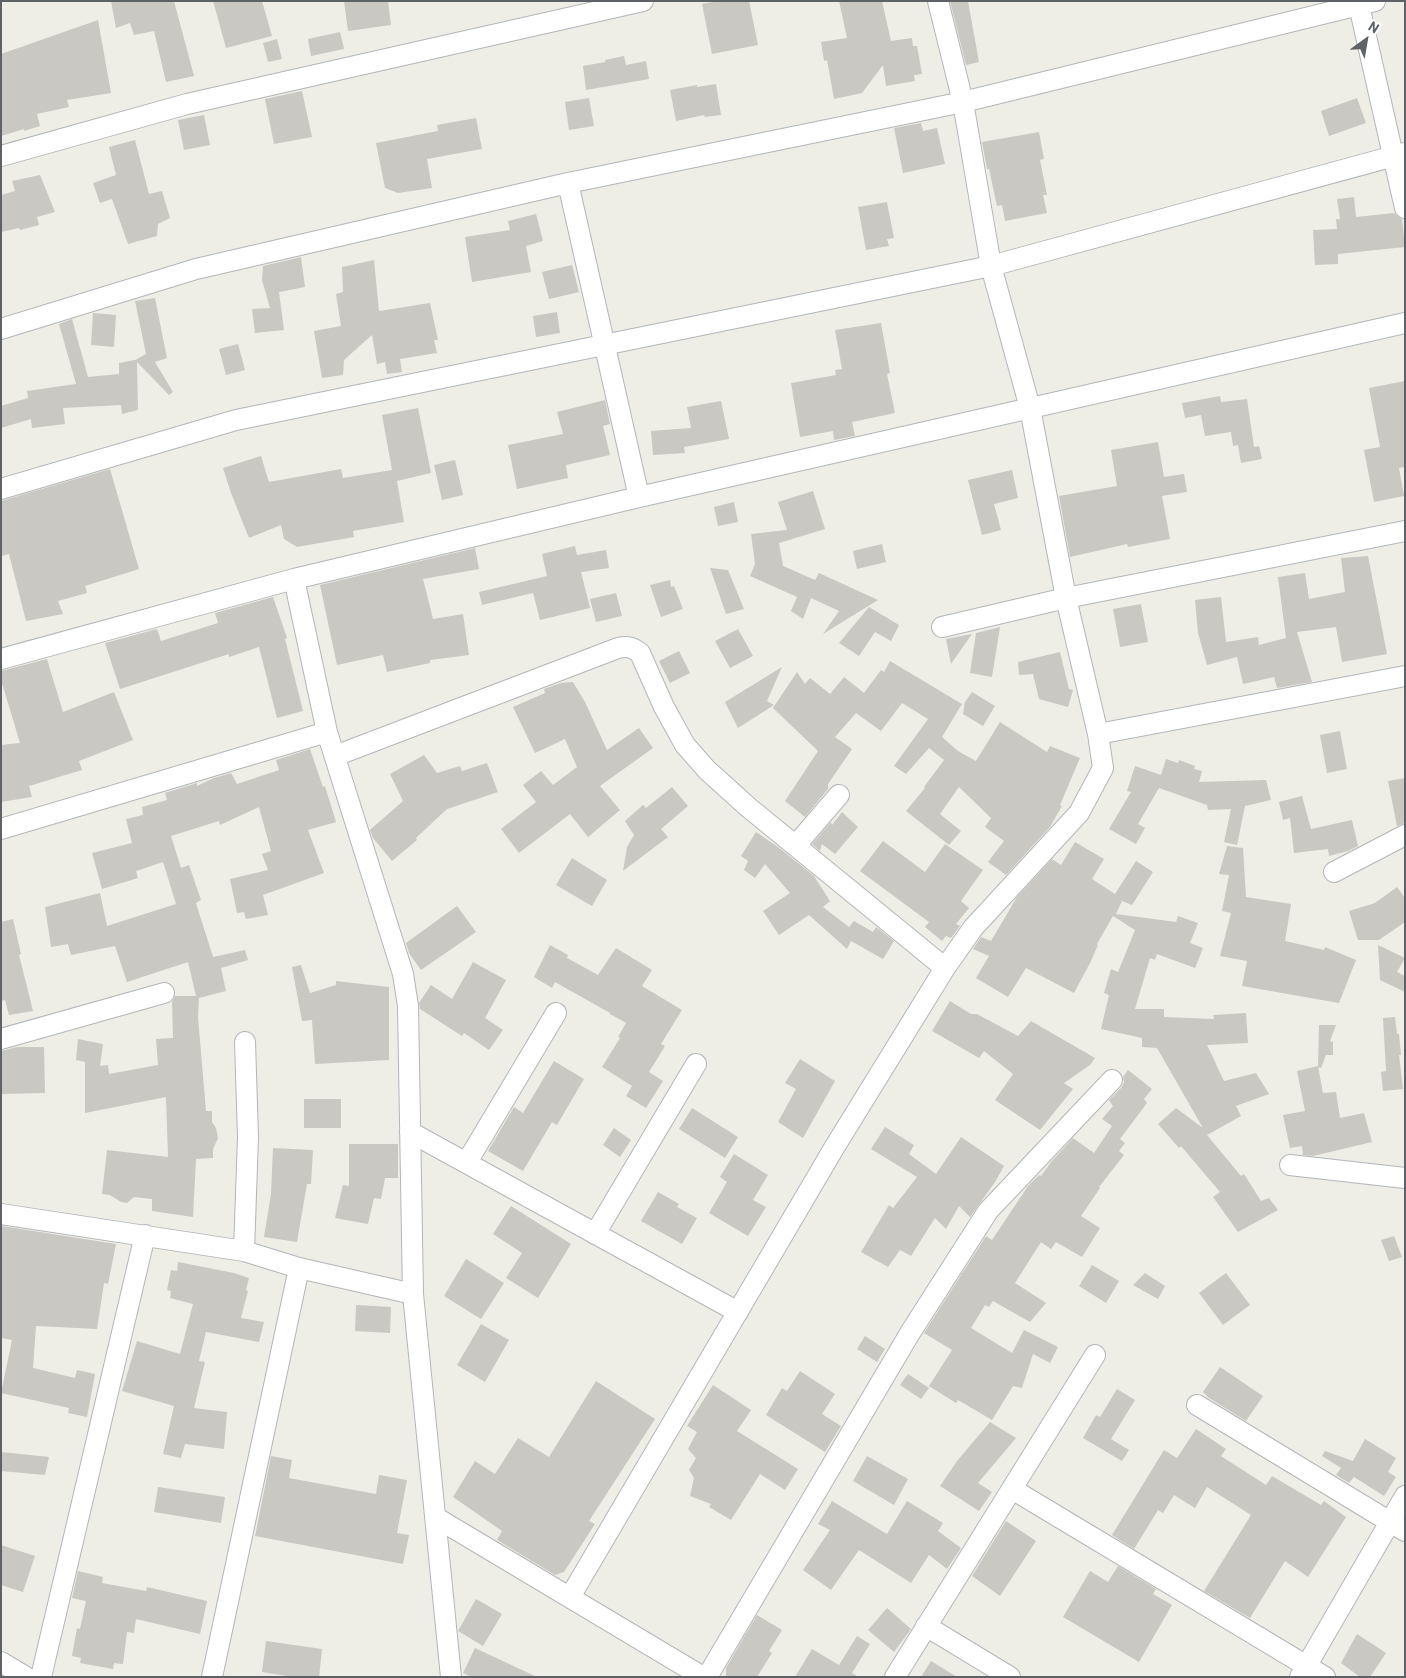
<!DOCTYPE html>
<style>
body{margin:0}
#map{position:relative;width:1406px;height:1678px;overflow:hidden;background:#eeede6;font-family:Barlow,sans-serif}
canvas{display:block}
.frame{position:absolute;inset:0;border:2px solid #5e6165;pointer-events:none}
.north{position:absolute;left:1341px;top:15px;width:50px;height:50px;-webkit-text-stroke:4px #fff;paint-order:stroke;rotate:32deg;font-size:14px;font-weight:700;line-height:20px;text-align:center;color:#5e6165}
.north::after{content:'';display:block;margin:auto;width:18px;height:22px;background:#5e6165;clip-path:polygon(50% 0,100% 100%,50% 72%,0 100%)}
</style>
<div id="map">
<canvas width="1406" height="1678"></canvas>
<div class="frame"></div>
<div class="north">N</div>
</div>
<script>
const g = document.querySelector('canvas').getContext('2d');
g.lineJoin = 'round';
function fill(path, color) { g.fillStyle = color; g.fill(path, 'evenodd'); }
function stroke(path, color, width, dash) { g.strokeStyle = color; g.lineWidth = width; g.lineCap = dash ? 'butt' : 'round'; g.setLineDash(dash || []); g.stroke(path); }
const building = new Path2D(`
 M111 1H174L194 76 166 82 154 31 134 35 130 23 116 28Z
 M213 1H262L272 36 226 48Z
 M344 1H388L391 25 348 31Z
 M718 1H749L758 45 712 54 702 4Z
 M839 1H882L891 41 912 38 913 46H917L922 74 914 75 915 81 886 86 883 65 862 93 834 99 827 60 824 61 821 42 847 38Z
 M950 1H968L979 62 966 65Z
 M98 20 111 93 67 100 69 107 37 114 40 126 24 131V129L1 136V54Z
 M340 32 344 49 311 56 308 39Z
 M277 39 282 59 268 62 263 43Z
 M624 56 626 65 646 61 649 79 586 90 583 66 605 62V60Z
 M716 84 721 115 705 117 704 115 676 121 670 90 697 85V87Z
 M302 91 312 137 274 144 265 99Z
 M589 98 594 126 569 130 565 102Z
 M1357 98 1366 123 1329 136 1321 111Z
 M204 115 210 145 184 150 178 120Z
 M476 118 482 149 427 159 432 188 398 193 385 188 376 143 438 131 437 125Z
 M921 123 923 131 937 128 945 164 903 173 894 128Z
 M1039 132 1044 159 1040 160 1047 195H1043L1047 213 1005 221 1002 205 997 206 989 169H987L982 142Z
 M135 140 149 194 162 191 170 218 158 224 157 236 128 244 112 199 100 203 93 183 116 175 109 147Z
 M40 175 55 212 37 217 39 225 20 230 19 228 1 232V195L15 191 12 181Z
 M1354 197 1356 217 1394 213 1397 216 1402 219 1405 247 1338 254V264L1315 265 1313 230 1337 229 1336 219H1340L1337 199Z
 M887 202 894 238 887 239 889 246 866 250 858 207Z
 M536 214 543 241 526 246 531 272 472 282 465 237 510 230 508 221Z
 M301 257 305 287 279 292 284 330 255 333 252 309 270 308 262 280 263 266Z
 M374 260 379 311 430 303 438 340H434L437 353 400 359 402 372 387 374 385 362 377 364 372 335 344 360 343 375 322 378 314 331 341 326 336 294 343 292 342 267Z
 M572 265 579 292 549 299 542 272Z
 M155 298 167 358 155 362 173 392 169 395 137 362 138 410 122 414 121 405 63 408 65 424 32 428 31 419 1 428V406L28 398 27 391 76 384 59 324 72 319 88 377 119 374V363L135 360 146 354 135 301Z
 M557 312 560 333 536 337 533 316Z
 M93 313 116 315 114 347 91 345Z
 M881 323 890 373 887 374 895 413 852 422 855 436 834 440 833 431 800 437 791 383 836 375 835 370 842 369 835 330Z
 M238 344 245 370 226 375 219 349Z
 M1405 381V467L1399 468 1404 496 1374 502 1364 450 1380 447 1369 388Z
 M1220 396 1221 402 1247 399 1254 447 1259 446 1262 459 1241 463 1238 445 1233 446 1231 432 1205 436 1201 415 1185 418 1182 403Z
 M605 400 610 424 603 426 610 455 566 465 568 478 517 489 508 445 563 434 557 412Z
 M721 401 729 439 684 447 685 453 653 455 651 431 691 428 687 407Z
 M418 408 431 473 397 481 404 522 353 531 354 537 297 547 284 539 281 525 249 538 231 493 223 468 261 456 269 482 341 469 343 478 392 470 382 415Z
 M1158 442 1164 477 1184 474 1187 492 1162 496 1170 539 1128 547 1127 544 1070 557 1059 496 1117 486 1111 450Z
 M455 460 463 495 442 500 434 465Z
 M110 469 139 569 85 586 87 593 58 601 63 614 26 621 9 554 1 556V501Z
 M1012 470 1018 498 994 504 1001 530 982 535 968 480Z
 M813 491 825 529 779 543 783 566 815 580 819 573 878 600 823 634 839 611 811 598 803 619 791 611 797 597 750 576 755 564 751 534 787 530 778 502Z
 M734 502 738 522 718 526 714 507Z
 M882 544 886 562 857 569 853 551Z
 M575 546 577 555 606 550 609 568 581 572 590 608 540 620 533 593 482 605 479 592 547 576 542 554Z
 M475 548 479 569 423 579 433 619 463 614 469 655 430 660V663L387 672 383 655 337 665 320 585Z
 M1368 556 1387 654 1342 662 1336 627 1297 632 1312 682 1277 688 1274 677 1243 684 1237 657 1207 665 1198 633 1195 600 1221 597 1226 642 1258 637 1259 645 1286 638 1278 577 1305 573 1309 599 1345 592 1341 558Z
 M710 568 728 570 744 609 726 614Z
 M670 580 671 587 674 586 683 609 661 617 650 585Z
 M616 593 622 616 596 622 590 599Z
 M273 597 287 638 285 639 303 711 277 718 259 647 229 657V654L120 689 105 643 157 629 161 641 218 623 215 613Z
 M1141 604 1148 642 1120 647 1113 609Z
 M869 607 899 625 891 641 875 632 859 656 839 643Z
 M1000 627 992 677 970 673 976 633Z
 M738 629 753 656 730 668 715 641Z
 M972 634 951 664 946 639Z
 M679 651 690 673 670 683 659 661Z
 M1060 652 1069 689 1073 690 1068 707 1039 699 1033 674 1019 675 1018 662Z
 M47 659 63 712 114 692 133 740 79 761 82 770 29 786 32 797 1 802V745L20 743 1 680V671Z
 M890 661 962 704 942 737 958 751 976 761 1000 722 1047 752 1050 746 1080 758 1060 805 1062 806 1050 827 1006 875 988 862 1004 841 985 827 991 818 959 787 940 814 961 831 949 845 906 811 925 788 924 787 944 760 929 748 906 774 894 766 928 719 902 703 881 731 856 713 835 737 852 749 828 784V789L805 817 785 801 818 751 773 708 797 672 805 684 810 678 830 694 844 677 864 693 881 670 884 672Z
 M782 667 767 701 774 705 738 728 725 702Z
 M573 682 585 702 607 750 639 728 653 748 600 786 620 810 588 837 570 814 519 853 501 829 536 802 523 785 541 771 553 785 577 767 565 739 535 753 513 707 545 693 544 689 561 683Z
 M972 692 995 706 983 726 963 714 965 702Z
 M1340 731 1347 769 1327 773 1320 735Z
 M310 749 323 787 325 786 336 822 308 830 324 873 263 895 268 915 246 919 244 912 237 913 230 879 268 870 262 854 271 851 259 807 220 825 219 821 171 836 181 868 189 865 201 900 196 903 213 957 245 950 248 960 221 968 226 991 199 998 198 1017 206 1111H212V1122L216 1128 218 1138 213 1149V1158L196 1159 193 1217 152 1211V1199L134 1197 127 1203 121 1202 110 1195 102 1194 107 1150 168 1157 166 1097 85 1113V1062L76 1060 78 1039 103 1044 100 1066 108 1065 109 1074 158 1065 156 1039 173 1038 172 1002 175 996H196L188 962 127 982 115 946 71 955 68 944 51 947 45 907 100 893 107 926 176 904 163 862 136 871 138 878 102 889 92 853 132 843 126 819 143 815 142 807 167 800 165 793 197 783V786L214 778 231 773 237 784 279 770 276 760Z
 M424 755 437 773 460 766 462 771 487 763 498 792 447 809 416 838 417 840 392 861 373 838 370 830 403 801 390 774Z
 M1166 759 1178 763 1179 760 1195 766 1194 769 1202 771 1199 782 1266 780 1271 800 1245 806 1237 845 1224 842 1231 809 1208 810 1207 805 1159 788 1138 824 1145 828 1136 844 1109 829 1131 792 1127 791 1135 766 1161 775Z
 M1405 778V823L1397 826 1388 781Z
 M672 787 688 806 661 829 668 837 623 871 627 847 634 835 625 821 643 805 646 808Z
 M1302 796 1311 829 1352 820 1358 846 1348 851 1329 856 1328 849 1294 853 1290 818 1283 820 1279 802Z
 M842 812 858 827 835 854 822 844 820 851 812 844 831 822 832 825Z
 M756 832 778 847 814 876 830 901 823 907 849 927 854 921 873 932 876 927 894 941 883 959 851 941 847 949 809 915 779 935 763 911 790 893 765 864 755 878 744 870 748 861 741 856Z
 M883 841 925 872 945 844 983 870 961 901 969 908 956 924 960 926 951 938 946 936 942 941 925 927 929 922 860 871Z
 M1075 842 1104 859 1092 879 1115 894 1136 861 1153 872 1132 905 1122 901 1116 914 1176 922 1178 916 1198 923 1190 943 1203 948 1195 968 1157 954 1155 960 1150 958 1135 1009H1164V1017L1214 1019 1213 1015 1246 1013 1248 1043 1207 1045 1224 1081 1256 1073 1269 1094 1236 1106 1241 1116 1207 1135 1241 1176 1244 1174 1261 1201 1269 1198 1278 1210 1238 1232 1213 1197 1220 1192 1181 1146 1179 1148 1158 1124 1176 1108 1203 1128 1157 1048 1142 1047V1038L1101 1029 1109 995 1104 993 1111 969 1118 972 1135 930 1113 916 1097 944 1098 945 1090 963 1074 993 1026 968 1008 997 976 978 989 956 973 949 981 937 991 941 1017 897 1052 859 1061 865Z
 M1227 846 1243 848 1246 897 1291 904 1285 941 1324 950 1325 947 1356 960 1339 1003 1242 986 1247 961 1220 956 1231 913 1222 911 1229 875 1219 874Z
 M572 858 607 880 592 906 556 885Z
 M1397 887 1405 898V922L1379 940H1358L1349 911 1375 903Z
 M457 906 476 932 421 970 409 953 406 943Z
 M13 919 21 954 19 955 33 1011 9 1015 5 1000 1 1001V922Z
 M550 945 568 955 567 958 598 975 616 948 652 970 642 986 682 1010 661 1044 665 1046 649 1072 663 1081 646 1108 626 1096 632 1086 602 1067 620 1038 618 1037 626 1023 610 1014V1013L555 982 552 988 534 977Z
 M1378 945 1405 958 1397 972 1405 976V992L1380 980Z
 M473 962 506 980 485 1018 503 1030 489 1050 464 1033 462 1036 420 1009 419 1003 431 985 452 999Z
 M301 965 310 993 336 985V981L389 987V1060L315 1064 312 1020 302 1021 292 967Z
 M950 1001 971 1014H977L1018 1036 1031 1021 1095 1058 1090 1065 1064 1083 1073 1089 1040 1130 995 1100 1013 1074 984 1051 979 1058 932 1031Z
 M1395 1017 1397 1034H1399L1401 1055H1399L1403 1089 1383 1091 1381 1072 1386 1071 1383 1018Z
 M1319 1025H1336L1330 1041 1333 1042V1055H1326L1321 1068 1318 1067Z
 M17 1047H44L45 1093 1 1094V1051Z
 M800 1059 835 1081 803 1138 778 1122 796 1089 785 1083Z
 M554 1061 584 1079 557 1125 552 1122 523 1171 488 1151 514 1107 523 1113Z
 M1318 1066 1323 1093 1336 1092 1340 1118 1364 1113 1372 1142 1313 1156 1303 1155 1302 1146 1290 1148 1283 1115 1305 1111 1297 1071Z
 M1128 1070 1152 1089 1144 1099 1147 1103 1120 1139 1125 1143 1119 1151 1124 1155 1099 1187 1100 1188 1081 1216 1100 1228 1082 1257 1056 1242 1051 1249 1041 1242 1015 1283 1046 1303 1030 1322 993 1301 989 1307 985 1305 971 1328 1012 1353 1024 1330 1058 1347 1050 1363 1033 1354 1022 1388 1013 1386 992 1420 958 1400 956 1403 929 1386 952 1350 924 1333 986 1236 992 1240 1028 1186 1039 1175 1041 1176 1051 1162 1073 1138 1094 1153 1112 1126 1102 1119 1113 1106 1109 1100 1121 1088 1124 1082 1123 1077Z
 M304 1099H341V1128H304Z
 M692 1108 738 1137 725 1158 679 1129Z
 M885 1127 914 1145 909 1154 936 1174 961 1137 1004 1166 995 1182 970 1217 959 1206 946 1229 935 1218 911 1256 900 1250 888 1267 861 1252 889 1205 893 1208 917 1177 871 1149Z
 M614 1128 631 1140 620 1157 603 1145Z
 M349 1144H398V1178H385L381 1199 374 1198 368 1224 335 1218 343 1185 349 1186Z
 M273 1148 313 1150 311 1184H307L297 1242 264 1237 271 1194Z
 M734 1154 768 1175 753 1200 766 1207 748 1236 709 1213 727 1182 720 1177Z
 M658 1192 679 1204 677 1207 697 1218 682 1244 641 1221Z
 M511 1206 571 1244 538 1298 506 1278 522 1253 493 1234Z
 M2 1226 116 1244 108 1284 104 1283 97 1329 36 1326 33 1368 75 1378 77 1370 95 1374 87 1417 68 1413 69 1408 1 1393 12 1340 1 1338Z
 M1394 1236 1402 1257 1389 1261 1381 1240Z
 M466 1259 504 1283 481 1319 444 1296Z
 M178 1262 234 1273 249 1278 246 1290 248 1291 241 1318 264 1322 259 1342 206 1332 199 1361 205 1362 194 1408 227 1412 224 1449 185 1444 181 1458 163 1454 174 1406 122 1391 137 1341 180 1354 193 1304 170 1298 171 1291 167 1290 171 1270 177 1271Z
 M1092 1265 1119 1281 1106 1303 1079 1286Z
 M1145 1273 1165 1286 1158 1299 1133 1285Z
 M1226 1273 1250 1305 1223 1325 1199 1293Z
 M356 1305 391 1307 390 1333 355 1331Z
 M481 1324 509 1340 485 1382 457 1365Z
 M865 1336 885 1349 877 1362 857 1349Z
 M1220 1367 1263 1396 1246 1421 1209 1398 1203 1392Z
 M800 1371 835 1394 822 1414 841 1426 825 1452 766 1415 782 1388 787 1391Z
 M908 1374 929 1388 921 1399 900 1385Z
 M596 1381 655 1419 589 1521 595 1524 564 1572 555 1575 497 1540 502 1531 453 1497 475 1461 495 1474 518 1438 549 1457Z
 M713 1385 751 1410 737 1431 798 1469 785 1490 760 1474 731 1520 709 1507 711 1504 690 1496 694 1478 689 1470 696 1458 688 1449 697 1432 687 1426Z
 M1117 1389 1135 1400 1111 1439 1129 1450 1122 1461 1083 1438 1096 1415 1100 1417Z
 M990 1422 1016 1438 978 1483 992 1492 979 1511 940 1486 957 1461Z
 M1196 1429 1226 1449 1221 1456 1266 1485 1272 1476 1321 1505 1324 1501 1346 1517 1308 1577 1285 1561 1250 1618 1204 1591 1251 1515 1207 1487 1195 1508 1174 1495 1163 1513 1158 1510 1134 1549 1112 1535 1164 1450 1177 1458Z
 M1365 1439 1396 1458 1388 1472 1396 1477 1384 1496 1354 1477 1349 1483 1336 1475 1341 1468 1322 1456 1325 1451 1353 1461Z
 M1 1452 49 1457 45 1475 1 1471Z
 M271 1456 292 1460 289 1478 376 1494 379 1475 407 1480 397 1533 409 1535 403 1564 255 1536Z
 M867 1456 908 1479 894 1505 853 1481Z
 M158 1487 225 1497 221 1523 154 1512Z
 M832 1501 887 1534 907 1501 943 1523 938 1531 961 1548 947 1569 929 1555 911 1583 859 1550 831 1590 803 1570 830 1530 818 1524Z
 M1006 1521 1036 1541 1000 1596 972 1576Z
 M1 1545 35 1556 23 1592 1 1585Z
 M1118 1566 1156 1589 1153 1594 1172 1605 1139 1662 1063 1617 1090 1571 1108 1582Z
 M78 1571 103 1577 102 1583 146 1591 147 1587 207 1601 200 1634 136 1619 134 1633 127 1632 123 1664 114 1663 113 1669 80 1663 81 1658 72 1656 77 1628 80 1629 86 1601 72 1598Z
 M476 1599 502 1614 483 1646 458 1631Z
 M887 1608 911 1629 894 1652 868 1630Z
 M757 1615 782 1630 769 1651 772 1653 757 1677H726V1668Z
 M1357 1634 1386 1653 1370 1677H1360L1341 1663Z
 M857 1636 870 1644 852 1673 858 1677H795L812 1649 839 1665Z
 M266 1641 322 1649 319 1677H293L262 1672Z
 M475 1648 537 1677H472L463 1673Z
 M931 1661 957 1677H921Z`);
const minor = new Path2D(`
 M1358 1 1405 208
 M1 156 187 104 643 1
 M568 183 639 497
 M1 329 196 269 568 183 963 102 1375 1
 M1 489 236 420 991 266 1405 153
 M294 579 327 732 403 974 408 1006 413 1294
 M942 627 1066 598 1405 531
 M1 659 294 579 639 497 1405 323
 M1098 734 1405 676
 M335 756 618 648C628 646 632 647 640 653L664 707 685 745 707 770 748 807 945 968
 M1 829 327 732
 M796 845 839 795
 M1334 872 1405 835
 M1 1039 164 993
 M410 1132 738 1312
 M467 1162 556 1013
 M1290 1165 1405 1178
 M1 1214 244 1251 299 1268 413 1294 451 1677
 M595 1234 696 1064
 M244 1251 248 1137 245 1042
 M1197 1405 1405 1531
 M1012 1489 1325 1677
 M435 1517 703 1677
 M570 1597 834 1148 945 968 973 928 1079 813 1103 768 1098 734 1066 598 1030 408 991 266 963 102 938 1
 M926 1626 1010 1677
 M1 1662 26 1677
 M41 1677 145 1235
 M212 1677 299 1268
 M707 1677 910 1333 988 1211 1112 1080
 M895 1677 1095 1355
 M1300 1677 1405 1496`);
fill(building, '#cac8c2');
stroke(minor, '#b3b6b9', 22);
stroke(minor, '#fff', 20);
</script>
